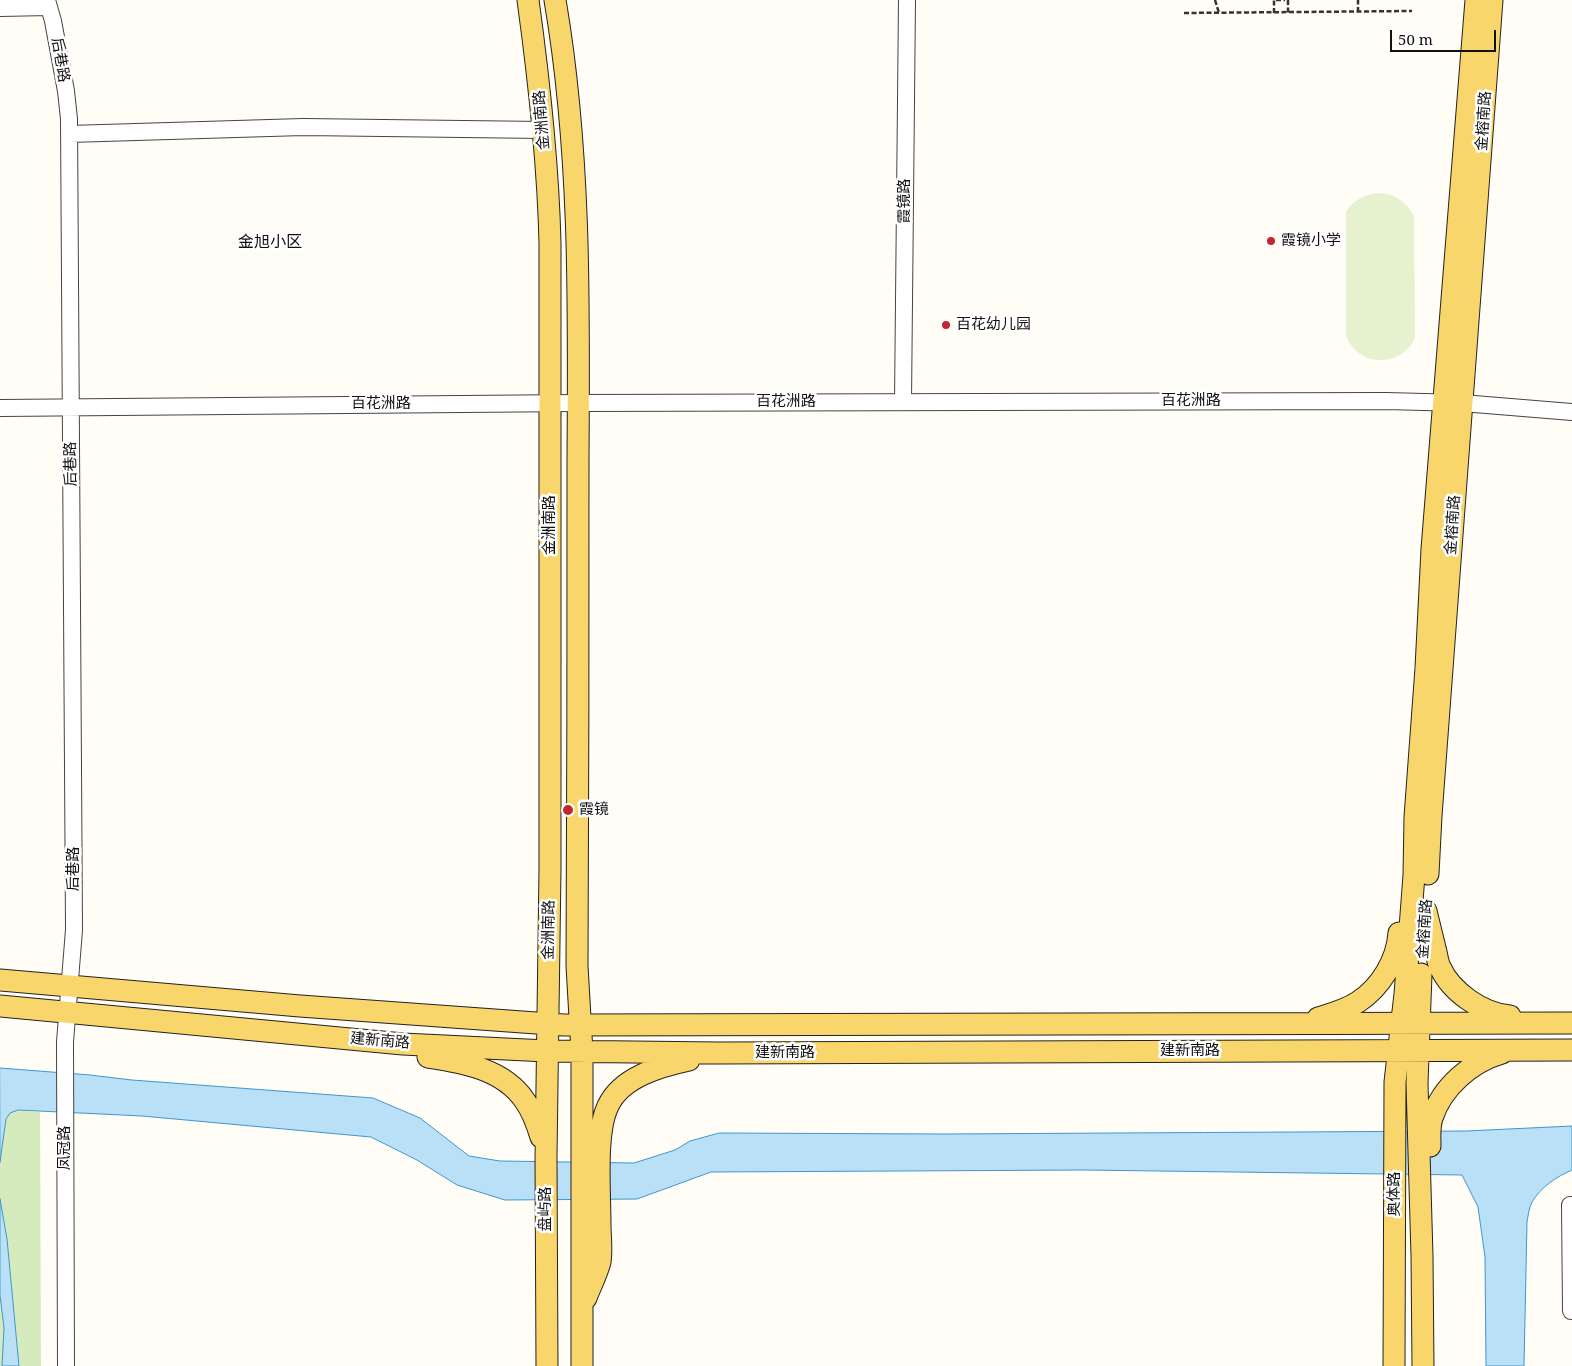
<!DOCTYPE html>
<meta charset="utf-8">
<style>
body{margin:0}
#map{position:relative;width:1572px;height:1366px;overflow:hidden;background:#fffdf5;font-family:"Noto Serif",serif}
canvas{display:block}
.scale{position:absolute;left:1390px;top:30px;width:106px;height:22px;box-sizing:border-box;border:2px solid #111;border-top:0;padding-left:6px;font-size:15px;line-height:18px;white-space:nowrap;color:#111;-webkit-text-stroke:4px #fff;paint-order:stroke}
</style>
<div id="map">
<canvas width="1572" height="1366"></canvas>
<div class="scale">50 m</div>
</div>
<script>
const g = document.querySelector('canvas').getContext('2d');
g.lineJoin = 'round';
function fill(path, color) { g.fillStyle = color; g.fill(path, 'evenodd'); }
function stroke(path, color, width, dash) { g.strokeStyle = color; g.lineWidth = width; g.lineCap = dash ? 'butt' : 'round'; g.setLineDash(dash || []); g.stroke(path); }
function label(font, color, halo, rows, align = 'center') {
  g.font = font + ' "Noto Serif","Noto Sans SC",serif'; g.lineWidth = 5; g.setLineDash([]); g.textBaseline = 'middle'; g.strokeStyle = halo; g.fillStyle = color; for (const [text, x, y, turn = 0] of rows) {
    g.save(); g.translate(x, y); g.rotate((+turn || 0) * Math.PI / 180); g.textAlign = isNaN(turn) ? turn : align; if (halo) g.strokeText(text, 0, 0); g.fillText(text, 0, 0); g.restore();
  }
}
const green = new Path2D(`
 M0 1109 40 1112 41 1366H0Z`);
const pitch = new Path2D(`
 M1379 193C1396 194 1406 202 1414 216L1415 338C1401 368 1357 368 1346 335V212C1354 199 1364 195 1379 193Z`);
const water = new Path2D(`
 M0 1068 90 1075 132 1080 373 1098 420 1118 469 1156 500 1161 634 1163 675 1150 690 1141 719 1133 943 1134 1466 1131 1572 1126V1170C1556 1177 1541 1187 1532 1202 1529 1208 1528 1216 1527 1222L1524 1366H1486L1485 1257 1478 1207 1462 1175 1083 1170 711 1172 637 1199 505 1200 457 1185 417 1160 371 1137 142 1116 18 1110 10 1113 6 1119 0 1162Z
 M0 1199 7 1239 19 1366H2L4 1328 0 1295Z`);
const path = new Path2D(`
 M1215 0 1219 13
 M1276 0H1285
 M1288 0V13
 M1358 12V0
 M1184 13 1412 11
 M1274 13V0`);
const minor = new Path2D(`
 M47 0 53 21 66 91 69 119 74 930 65 1042 66 1366
 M0 8 49 7
 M69 134 303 127 543 130
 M903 401 907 0
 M0 408 578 403 1386 401 1462 403 1572 412
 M1571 1311 1570 1205H1572`);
const major = new Path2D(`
 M528 0C539 80 548 161 550 243V869L546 1158 547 1366
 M555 0C581 152 579 307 578 461 578 629 578 798 577 966L582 1052V1366
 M1428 874 1431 816 1492 0
 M1426 911C1429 923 1432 936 1435 948 1437 954 1437 961 1440 967 1451 992 1483 1014 1510 1016
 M1421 974 1417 1083 1422 1256 1423 1366
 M0 980 300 1006 564 1025 1572 1023
 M0 1006 403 1044 547 1051 719 1053 1572 1050
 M1318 1018C1331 1014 1346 1010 1358 1002 1381 987 1397 960 1399 933
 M428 1057C462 1062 504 1069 525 1101 533 1112 537 1124 541 1137
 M1430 1146C1430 1136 1429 1127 1432 1118 1442 1087 1471 1062 1502 1053
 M586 1298C590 1287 597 1274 600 1262 602 1250 600 1236 600 1224 600 1193 595 1132 608 1106 621 1077 661 1066 689 1060
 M1394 1366 1395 1082 1405 994 1414 875 1415 817 1426 668 1432 549 1476 0`);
const markers = [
 [1271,241,5,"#c4262e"],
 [946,325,5,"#c4262e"],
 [568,810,6,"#c4262e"]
];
const streetNames = [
 ["后巷路",60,60,80],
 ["金洲南路",542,120,-95],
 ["金榕南路",1484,121,-86],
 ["霞镜路",905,201,-90],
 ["百花洲路",1191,401],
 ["百花洲路",786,402],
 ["百花洲路",381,404],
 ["后巷路",71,464,-91],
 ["金洲南路",550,525,-90],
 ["金榕南路",1453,525,-86],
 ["后巷路",74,869,-90],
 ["金榕南路",1425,929,-86],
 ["金洲南路",549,930,-89],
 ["建新南路",380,1041,5],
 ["建新南路",1190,1051],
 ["建新南路",785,1053],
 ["凤冠路",65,1148,-90],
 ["奥体路",1395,1194,-90],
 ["盘屿路",546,1209,-90]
];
const poiNames = [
 ["霞镜小学",1281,241],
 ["百花幼儿园",956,325],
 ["霞镜",579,810]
];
const neighbourhoodNames = [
 ["金旭小区",270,242]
];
fill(green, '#d5ebbd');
fill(pitch, '#e6f2cf');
fill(water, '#b9e0f7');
stroke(water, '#3f96cf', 1);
stroke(minor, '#444', 18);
stroke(major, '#222', 23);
stroke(path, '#333', 2.5, [5, 2.5]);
stroke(minor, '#fff', 16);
stroke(major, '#f9d66b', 21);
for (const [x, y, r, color] of markers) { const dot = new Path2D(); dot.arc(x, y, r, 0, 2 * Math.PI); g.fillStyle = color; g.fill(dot); stroke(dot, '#fff', 2); }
label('15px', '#111', '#fff', streetNames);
label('15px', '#111', '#fff', poiNames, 'left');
label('16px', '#111', '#fff', neighbourhoodNames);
</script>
